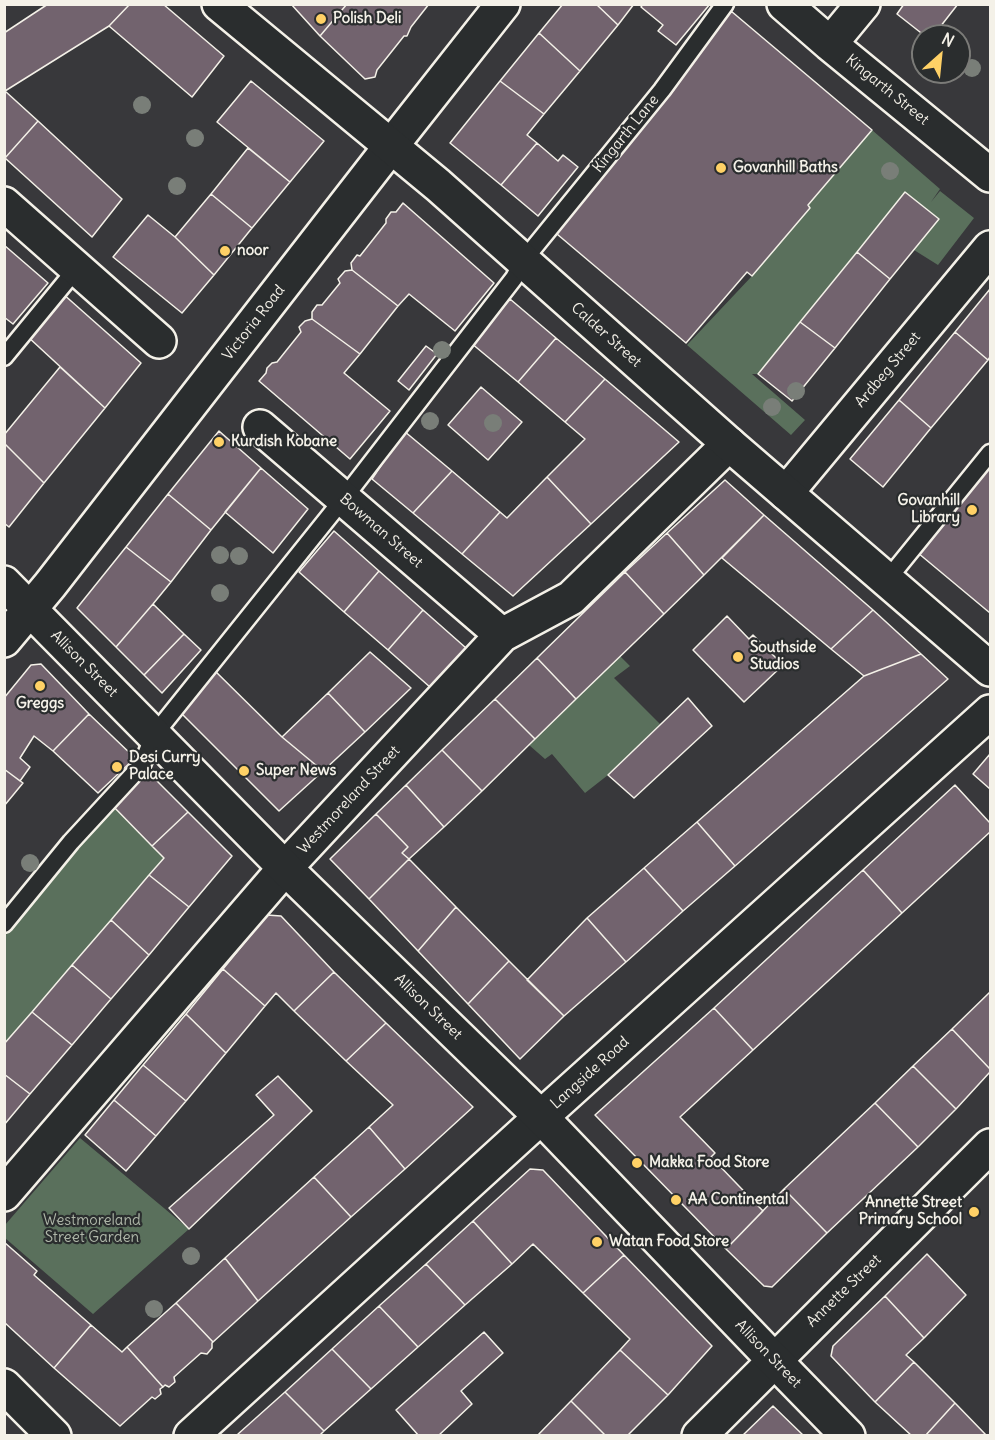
<!DOCTYPE html>
<style>
body{margin:0}
#map{position:relative;width:995px;height:1440px;overflow:hidden;background:#38383b;font-family:Delius,sans-serif}
canvas{display:block}
.frame{position:absolute;inset:0;border:6px solid #f4f1e8;pointer-events:none}
.north{position:absolute;left:911px;top:24px;width:60px;height:60px;box-sizing:border-box;background:#2a2d2e;border:2px solid #7b7b78;border-radius:50%;rotate:27deg;font-size:16px;font-weight:700;line-height:24px;text-align:center;color:#f4f1e8}
.north::after{content:'';display:block;margin:auto;width:21px;height:27px;background:#ffd166;clip-path:polygon(50% 0,100% 100%,50% 72%,0 100%)}
</style>
<div id="map">
<canvas width="995" height="1440"></canvas>
<div class="frame"></div>
<div class="north">N</div>
</div>
<script>
const g = document.querySelector('canvas').getContext('2d');
g.lineJoin = 'round';
function fill(path, color) { g.fillStyle = color; g.fill(path, 'evenodd'); }
function stroke(path, color, width, dash) { g.strokeStyle = color; g.lineWidth = width; g.lineCap = dash ? 'butt' : 'round'; g.setLineDash(dash || []); g.stroke(path); }
function label(font, color, halo, rows, align = 'center') {
  g.font = font + ' Delius,sans-serif'; g.lineWidth = 4.5; g.setLineDash([]); g.textBaseline = 'middle'; g.strokeStyle = halo; g.fillStyle = color; for (const [text, x, y, turn = 0] of rows) {
    g.save(); g.translate(x, y); g.rotate((+turn || 0) * Math.PI / 180); g.textAlign = isNaN(turn) ? turn : align; if (halo) g.strokeText(text, 0, 0); g.fillText(text, 0, 0); g.restore();
  }
}
const green = new Path2D(`
 M872 130 940 189 931 202 940 191 974 218 938 265 914 250 939 219 905 192 758 374H752L805 420 791 435 687 345 752 276 810 208 808 205Z
 M620 656 630 666 614 678 660 724 608 775 585 793 552 754 545 759 529 745Z
 M110 803 164 858 5 1044V936Z
 M80 1138 189 1229 93 1314 5 1238V1225Z`);
const building = new Path2D(`
 M48 4H130L109 26 5 91 38 121 5 158 4 157V33Z
 M130 4H163L224 56 192 97 109 26Z
 M291 4H347L320 36Z
 M347 4H429L411 27 407 36H404L377 70 375 77 365 79 320 36Z
 M563 4H596L618 25 580 71 539 33Z
 M596 4H634L618 25Z
 M643 4H710L676 45 658 31 663 25 641 7Z
 M904 4H958L933 36H925L897 14Z
 M731 11 872 130 808 205 810 208 752 276 747 272 686 343 551 229 680 70Z
 M539 33 580 71 544 114 500 81Z
 M251 81 324 141 290 182 217 122Z
 M500 81 544 114 527 135 537 143 501 185 450 143Z
 M38 121 122 199 92 237 5 158Z
 M537 143 558 161 563 155 578 167 538 216 501 185Z
 M248 148 290 182 252 228 211 194Z
 M905 192 939 219 890 279 857 252Z
 M211 194 252 228 214 275 175 237Z
 M403 203 494 283 455 331 409 294 398 306 352 270 351 263 357 255 360 256 386 223V219L391 212H396Z
 M148 215 175 237 214 275 182 313 113 257Z
 M4 245 48 283 13 324 4 317Z
 M857 252 890 279 835 348 800 322Z
 M352 270 398 306 360 354 312 319V312L317 305H322L340 283 338 279 345 271Z
 M990 289V357L988 360 955 332Z
 M62 293 141 363 105 408 27 336Z
 M510 299 556 338 518 382 471 343Z
 M312 319 360 354 344 373 390 411 350 459 259 381 266 373 267 368 272 363 277 362 301 332 299 327 305 321Z
 M800 322 835 348 792 401 758 374Z
 M955 332 988 360 931 428 899 400Z
 M556 338 605 379 565 422 518 382Z
 M426 346 437 354 409 390 398 381Z
 M60 367 105 408 44 483 4 443V435Z
 M605 379 679 442 591 524 547 477 585 439 565 422Z
 M481 387 522 422 488 460 448 425Z
 M899 400 931 428 883 487 850 459Z
 M219 431 261 468 211 530 168 494Z
 M404 431 452 471 413 513 372 479Z
 M4 443 44 483 9 527 4 523Z
 M990 467V613L918 553Z
 M261 468 308 509 273 553 225 512Z
 M452 471 500 512 462 554 413 513Z
 M547 477 591 524 513 596 462 554 500 512 507 518Z
 M725 480 764 515 704 575 667 533Z
 M168 494 211 530 171 582 126 547Z
 M764 515 873 610 831 649 722 558Z
 M334 531 379 571 344 612 299 572Z
 M667 533 704 575 664 614 625 572Z
 M126 547 171 582 153 604 116 647 77 608Z
 M379 571 423 610 388 650 344 612Z
 M625 572 664 614 576 699 537 658Z
 M153 604 184 634 144 675 116 647Z
 M423 610 466 648 431 688 388 650Z
 M873 610 921 654 864 676 831 649Z
 M727 616 749 639 753 635 783 665 744 702 693 650Z
 M184 634 201 650 162 693 144 675Z
 M370 652 411 688 365 732 328 693Z
 M921 654 948 679 735 866 697 822 864 676Z
 M537 658 576 699 535 739 495 699Z
 M41 664 89 714 53 751 34 736 20 758 30 767 20 781 4 769V698L31 665Z
 M210 666 282 737 323 771 279 811 178 710Z
 M328 693 365 732 323 771 282 737Z
 M688 698 712 726 634 798 608 775Z
 M495 699 535 739 482 791 442 750Z
 M89 714 135 758 98 793 53 751Z
 M442 750 482 791 444 827 406 785Z
 M990 754V789L973 774Z
 M144 768 188 812 152 846 110 803Z
 M4 769 23 783 4 806Z
 M406 785 444 827 409 859 402 853 408 847 376 814Z
 M955 785 990 823V832L902 913 863 870Z
 M188 812 232 856 189 907 149 875 164 858 152 846Z
 M376 814 408 847 402 853 409 859 369 899 330 859Z
 M697 822 735 866 683 911 644 868Z
 M409 859 456 907 418 951 369 899Z
 M644 868 683 911 626 962 587 918Z
 M863 870 902 913 753 1050 714 1008Z
 M149 875 189 907 149 955 111 920Z
 M456 907 509 961 468 1004 418 951Z
 M267 915 281 916 334 972 294 1011 276 993 265 1006 223 969Z
 M587 918 626 962 564 1016 527 980Z
 M111 920 149 955 111 999 72 965Z
 M509 961 564 1016 520 1059 468 1004Z
 M72 965 111 999 72 1045 32 1012Z
 M223 969 265 1006 226 1053 186 1014Z
 M334 972 386 1023 346 1061 294 1011Z
 M990 992V1069L952 1029Z
 M714 1008 753 1050 680 1117 715 1153 711 1157 763 1211 726 1249 595 1115Z
 M32 1012 72 1045 30 1094 4 1074V1044Z
 M186 1014 226 1053 186 1101 143 1065Z
 M386 1023 473 1107 405 1169 369 1127 393 1105 346 1061Z
 M952 1029 990 1069V1072L956 1109 913 1066Z
 M143 1065 186 1101 156 1136 114 1100Z
 M913 1066 956 1109 918 1147 875 1103Z
 M4 1074 30 1094 4 1125Z
 M278 1076 312 1111 189 1229 169 1208 274 1115 256 1095Z
 M114 1100 156 1136 126 1171 85 1135Z
 M875 1103 918 1147 827 1233 784 1189Z
 M369 1127 405 1169 351 1217 314 1177Z
 M530 1169 543 1170 624 1255 583 1293 533 1244 512 1264 473 1221Z
 M314 1177 351 1217 258 1301 225 1258Z
 M784 1189 827 1233 772 1287 764 1286 726 1249Z
 M473 1221 512 1264 465 1305 426 1264Z
 M4 1242 37 1271 34 1275 91 1325 54 1368 4 1322Z
 M927 1254 966 1295 924 1338 885 1296Z
 M624 1255 712 1346 668 1395 620 1350 630 1339 583 1293Z
 M225 1258 258 1301 213 1342 176 1303Z
 M426 1264 465 1305 418 1347 379 1306Z
 M885 1296 924 1338 906 1355 914 1362 875 1402 831 1356 833 1346Z
 M176 1303 213 1342 212 1343V1348L207 1354 201 1353 174 1377 175 1382 169 1387 165 1385 163 1387 127 1347Z
 M379 1306 418 1347 371 1389 332 1349Z
 M91 1325 122 1352 127 1347 163 1387 160 1389 161 1394 155 1399 152 1397 120 1426 54 1368Z
 M484 1332 503 1353 461 1391 472 1404 438 1436H419L396 1410Z
 M332 1349 371 1389 324 1431 285 1392Z
 M620 1350 668 1395 627 1436H606L571 1401Z
 M914 1362 955 1403 925 1436H912L875 1402Z
 M285 1392 324 1431 319 1436H240L238 1434Z
 M571 1401 606 1436H537Z
 M955 1403 987 1436H925Z
 M773 1406 804 1436H742Z`);
const service = new Path2D(`
 M4 357 77 268
 M887 580 990 453
 M4 924 71 842 142 765 154 735 344 498 514 278 523 261 662 90 725 4`);
const minor = new Path2D(`
 M784 4 830 44 990 175
 M830 44 863 4
 M4 204 159 341
 M260 427 502 635
 M786 493 990 248
 M4 1194 285 868 502 635 571 598 729 444
 M4 1386 54 1436
 M191 1436 541 1117 990 712
 M699 1436 990 1146`);
const tertiary = new Path2D(`
 M4 583 285 868 541 1117 774 1360 848 1436
 M4 640 50 585 391 146 503 4`);
const secondary = new Path2D(`
 M219 4 438 185 729 444 990 669`);
const trees = [
 [972,68],
 [142,105],
 [195,138],
 [890,171],
 [177,186],
 [442,350],
 [796,391],
 [772,407],
 [430,421],
 [493,423],
 [220,555],
 [239,556],
 [220,593],
 [30,863],
 [191,1256],
 [154,1309]
];
const markers = [
 [321,19,6,"#ffd166"],
 [721,168,6,"#ffd166"],
 [225,251,6,"#ffd166"],
 [219,442,6,"#ffd166"],
 [972,510,6,"#ffd166"],
 [738,657,6,"#ffd166"],
 [40,686,6,"#ffd166"],
 [117,767,6,"#ffd166"],
 [244,771,6,"#ffd166"],
 [637,1163,6,"#ffd166"],
 [676,1200,6,"#ffd166"],
 [974,1212,6,"#ffd166"],
 [597,1242,6,"#ffd166"]
];
const poiNames = [
 ["Polish Deli",333,19],
 ["Govanhill Baths",733,168],
 ["noor",237,251],
 ["Kurdish Kobane",231,442],
 ["Govanhill",960,501,"right"],
 ["Library",960,518,"right"],
 ["Southside",750,648],
 ["Studios",750,665],
 ["Greggs",40,704,"center"],
 ["Desi Curry",129,758],
 ["Palace",129,775],
 ["Super News",256,771],
 ["Makka Food Store",649,1163],
 ["AA Continental",688,1200],
 ["Annette Street",962,1203,"right"],
 ["Primary School",962,1220,"right"],
 ["Watan Food Store",609,1242]
];
const streetNames = [
 ["Kingarth Street",887,90,39],
 ["Kingarth Lane",626,134,-51],
 ["Victoria Road",254,323,-52],
 ["Calder Street",606,335,42],
 ["Ardbeg Street",888,370,-50],
 ["Bowman Street",381,531,41],
 ["Allison Street",84,664,45],
 ["Westmoreland Street",349,800,-47],
 ["Allison Street",428,1007,44],
 ["Langside Road",590,1073,-42],
 ["Annette Street",844,1291,-44],
 ["Allison Street",768,1354,46]
];
const parkNames = [
 ["Westmoreland",92,1221],
 ["Street Garden",92,1238]
];
fill(green, '#5a705c');
fill(building, '#72636e');
stroke(building, '#f4f1e8', 1.5);
stroke(service, '#f4f1e8', 21);
stroke(minor, '#f4f1e8', 38);
stroke(tertiary, '#f4f1e8', 38);
stroke(secondary, '#f4f1e8', 38);
stroke(service, '#2a2d2e', 16);
stroke(minor, '#2a2d2e', 33);
stroke(tertiary, '#2a2d2e', 33);
stroke(secondary, '#2a2d2e', 33);
g.fillStyle = '#797e78';
for (const [x, y] of trees) { g.beginPath(); g.arc(x, y, 9, 0, 2 * Math.PI); g.fill(); }
for (const [x, y, r, color] of markers) { const dot = new Path2D(); dot.arc(x, y, r, 0, 2 * Math.PI); g.fillStyle = color; g.fill(dot); stroke(dot, '#2a2d2e', 2); }
label('bold 15px', '#f4f1e8', '#2a2d2e', poiNames, 'left');
label('15px', '#f4f1e8', '#2a2d2e', streetNames);
label('15px', '#afb7a9', '#2a2d2e', parkNames);
</script>
